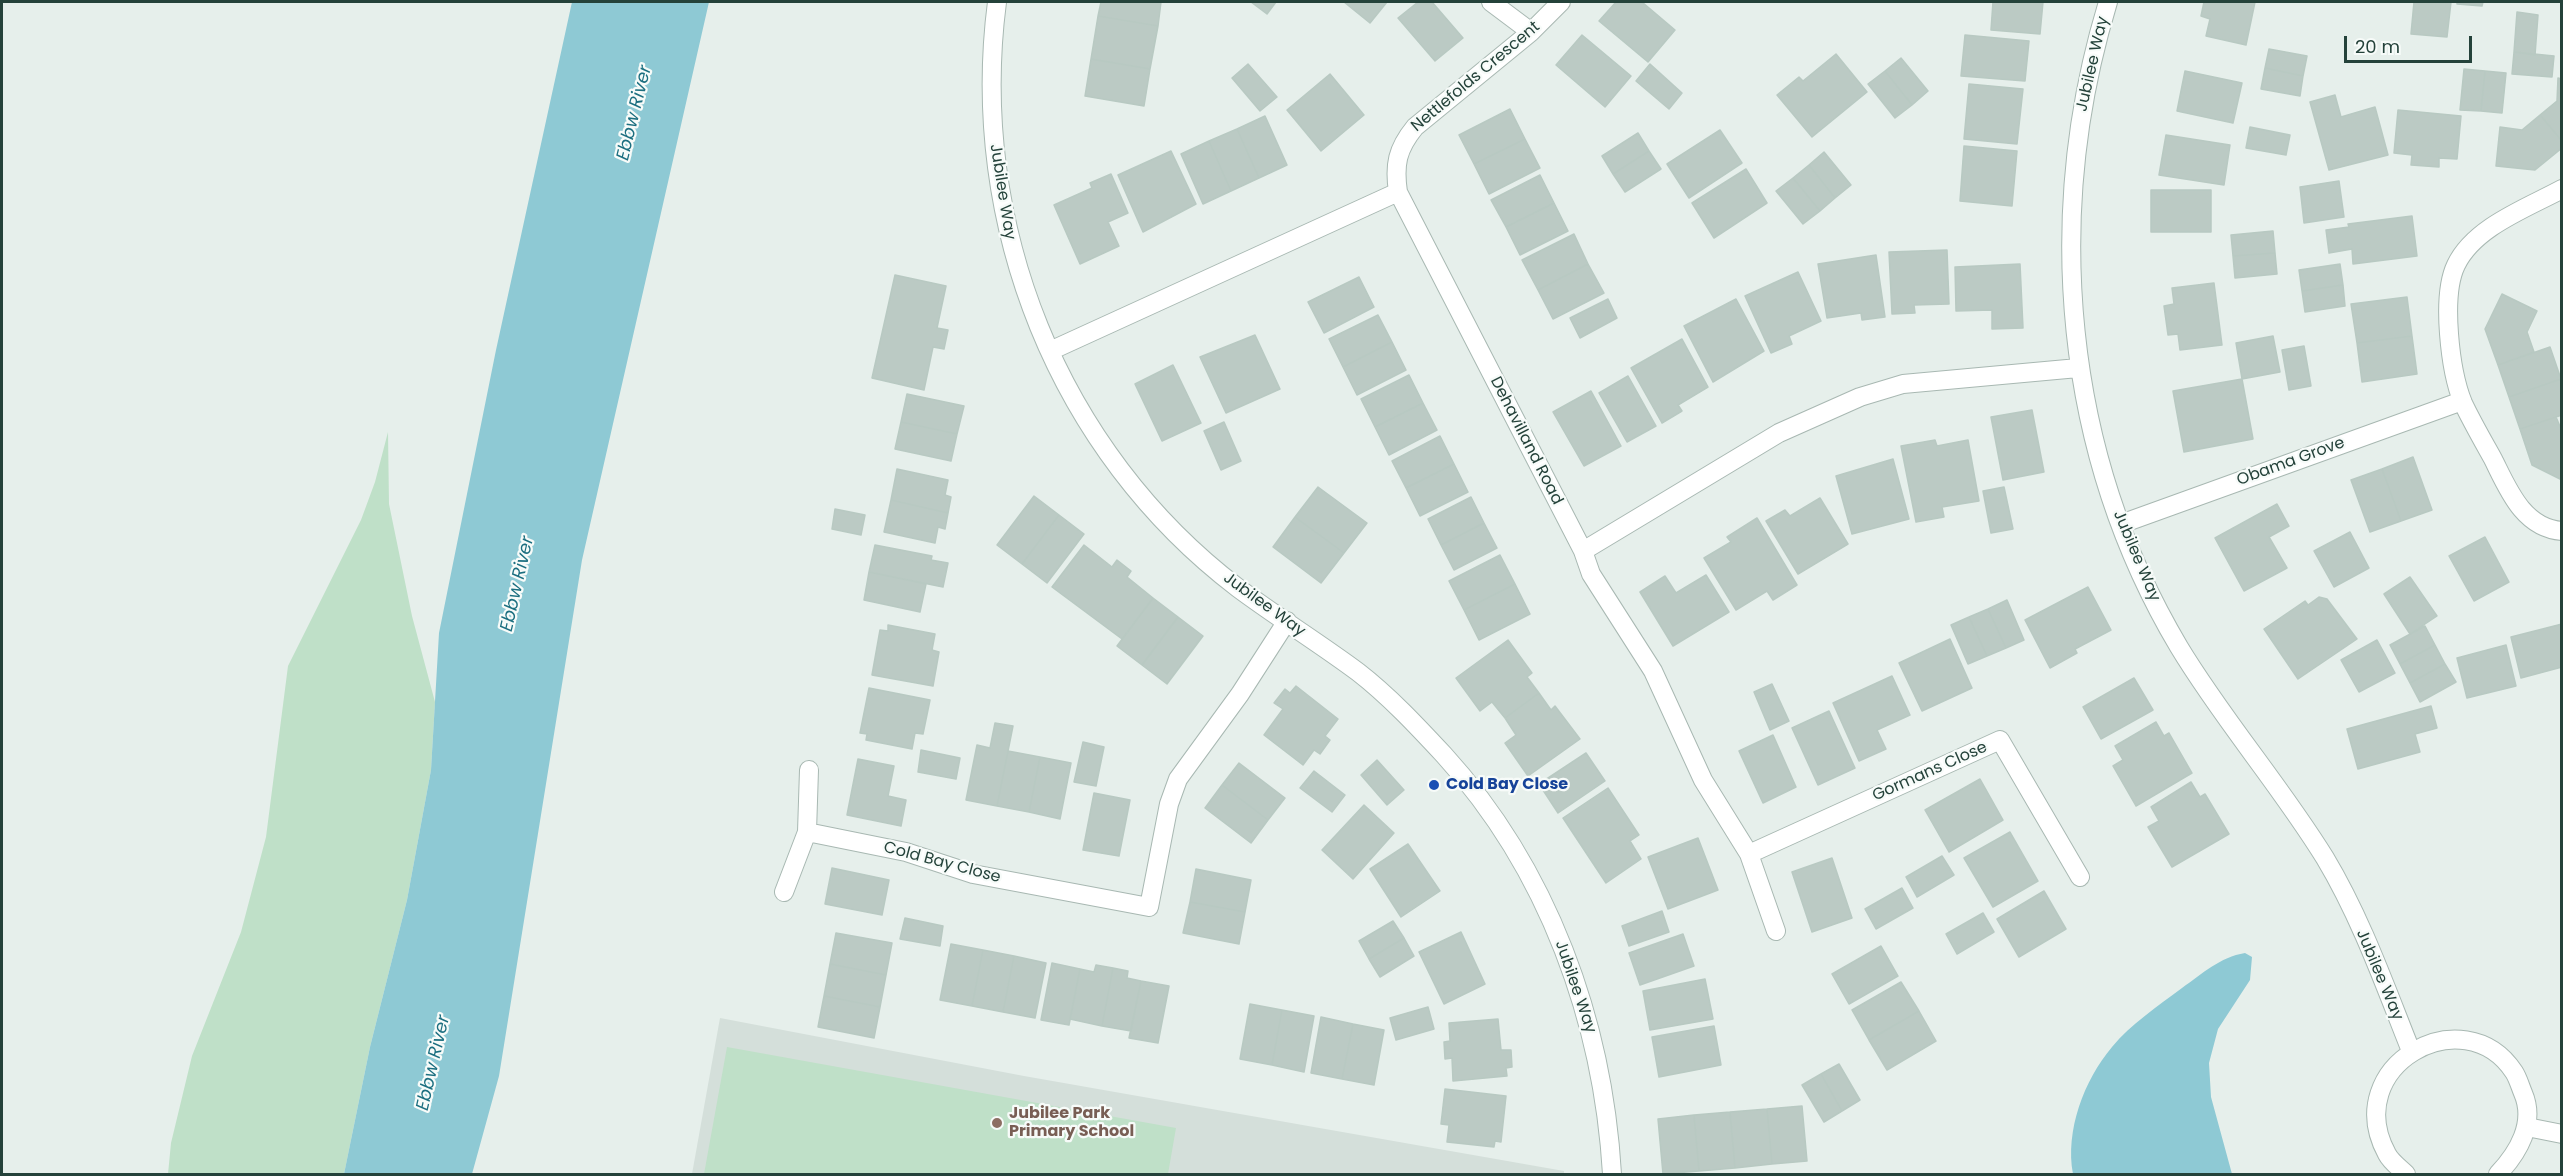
<!DOCTYPE html>
<style>
body{margin:0}
#map{position:relative;width:2563px;height:1176px;overflow:hidden;background:#e6efeb;font-family:Poppins,sans-serif}
canvas{display:block}
.frame{position:absolute;inset:0;border:3px solid #24423a;pointer-events:none}
.scale{position:absolute;left:2344px;top:36px;width:128px;height:27px;box-sizing:border-box;border:3px solid #24423a;border-top:0;padding-left:8px;font-size:18px;line-height:21px;white-space:nowrap;color:#24423a;-webkit-text-stroke:4px #f7fbf9;paint-order:stroke}
</style>
<div id="map">
<canvas width="2563" height="1176"></canvas>
<div class="frame"></div>
<div class="scale">20 m</div>
</div>
<script>
const g = document.querySelector('canvas').getContext('2d');
g.lineJoin = 'round';
function fill(path, color) { g.fillStyle = color; g.fill(path, 'evenodd'); }
function stroke(path, color, width, dash) { g.strokeStyle = color; g.lineWidth = width; g.lineCap = dash ? 'butt' : 'round'; g.setLineDash(dash || []); g.stroke(path); }
function label(font, color, halo, rows, align = 'center') {
  g.font = font + ' Poppins,sans-serif'; g.lineWidth = 4.5; g.setLineDash([]); g.textBaseline = 'middle'; g.strokeStyle = halo; g.fillStyle = color; for (const [text, x, y, turn = 0] of rows) {
    g.save(); g.translate(x, y); g.rotate((+turn || 0) * Math.PI / 180); g.textAlign = isNaN(turn) ? turn : align; if (halo) g.strokeText(text, 0, 0); g.fillText(text, 0, 0); g.restore();
  }
}
const built = new Path2D(`
 M720 1018 1024 1076 1564 1171V1174H692Z`);
const green = new Path2D(`
 M388 432 389 504 412 616 435 702 431 770 407 900 370 1047 344 1174H168L171 1143 192 1056 241 932 266 837 288 666 361 520 375 482Z
 M727 1047 1176 1128 1168 1174H704Z`);
const water = new Path2D(`
 M572 2H709L582 560 499 1076 472 1174H344L370 1047 407 900 431 770 439 633 496 350Z
 M2245 953 2252 957 2250 980 2218 1029 2209 1063 2211 1097 2232 1174H2073C2065 1131 2084 1080 2112 1047 2131 1024 2158 1006 2182 988 2202 974 2220 957 2245 953Z`);
const building = new Path2D(`
 M1101 2H1161L1158 26 1098 16Z
 M1251 2H1276L1267 14Z
 M1344 2H1387L1370 23Z
 M1418 2H1432L1463 38 1435 61 1398 18Z
 M1616 2H1642L1675 30 1648 62 1599 21Z
 M1993 2H2043L2040 34 1991 30Z
 M2204 2H2255L2246 45 2206 36 2210 19 2201 16Z
 M2414 2H2451L2447 37 2411 34Z
 M2457 2H2483L2482 6 2457 4Z
 M2517 12 2538 15 2535 55 2514 52Z
 M1098 16 1158 26 1150 69 1091 59Z
 M1582 35 1631 76 1605 107 1556 65Z
 M1965 35 2029 41 2025 81 1961 76Z
 M2269 49 2307 56 2303 76 2265 68Z
 M2514 52 2554 56 2552 77 2512 74Z
 M1836 54 1867 92 1812 137 1777 95 1799 77 1803 81Z
 M1901 58 1928 91 1912 105 1885 71Z
 M1091 59 1150 69 1144 106 1085 96Z
 M1248 64 1277 97 1260 111 1232 78Z
 M1650 64 1682 93 1669 109 1636 81Z
 M2265 68 2303 76 2300 96 2261 89Z
 M2464 69 2485 71 2481 111 2460 110Z
 M1885 71 1912 105 1895 118 1868 84Z
 M2185 71 2242 83 2233 123 2177 111Z
 M2485 71 2506 73 2502 113 2481 111Z
 M1330 74 1364 115 1321 151 1287 110Z
 M2558 78 2562 79V141L2540 115 2557 101Z
 M1969 84 2023 89 2017 144 1964 139Z
 M2335 95 2341 117 2375 107 2388 155 2329 170 2310 102Z
 M1510 109 1525 139 1474 164 1459 135Z
 M2398 110 2461 116 2457 159 2439 158V167L2411 165 2412 155 2394 153Z
 M2540 115 2562 141V148L2535 170 2496 166 2500 127 2522 130Z
 M1265 116 1287 165 1259 178 1237 129Z
 M2250 127 2290 135 2286 155 2246 148Z
 M1237 129 1259 178 1231 191 1209 141Z
 M1720 130 1742 163 1689 198 1667 164Z
 M1638 133 1649 151 1613 174 1602 156Z
 M2166 135 2230 145 2224 185 2159 175Z
 M1525 139 1540 168 1489 194 1474 164Z
 M1209 141 1231 191 1203 204 1181 154Z
 M1964 146 2017 151 2012 206 1960 201Z
 M1171 151 1196 204 1143 232 1118 175Z
 M1649 151 1661 169 1625 192 1613 174Z
 M1824 152 1851 185 1835 198 1809 165Z
 M1809 165 1835 198 1820 211 1793 178Z
 M1746 169 1767 203 1714 238 1692 203Z
 M1111 174 1128 213 1108 222 1119 246 1080 264 1054 205 1092 188 1090 183Z
 M1540 175 1554 203 1506 227 1491 200Z
 M1793 178 1820 211 1803 224 1776 191Z
 M2339 181 2344 217 2304 223 2300 187Z
 M2151 190H2211V232H2151Z
 M1554 203 1568 231 1520 255 1506 227Z
 M2412 216 2417 256 2353 264 2352 249 2329 253 2326 230 2349 227 2348 224Z
 M2273 231 2275 253 2233 256 2231 235Z
 M1574 234 1588 264 1538 290 1522 260Z
 M1947 250 1949 304 1914 305 1915 313 1892 314 1889 252Z
 M2275 253 2277 274 2235 278 2233 256Z
 M1876 255 1885 317 1862 320 1861 313 1827 318 1818 264Z
 M1588 264 1604 293 1553 319 1538 290Z
 M2020 264 2023 328 1992 329V310L1956 311 1955 267Z
 M2340 264 2343 285 2302 291 2299 270Z
 M1798 272 1821 321 1789 336 1792 344 1771 353 1745 296Z
 M895 275 946 286 937 328 948 330 944 349 933 347 924 390 872 378Z
 M1359 277 1374 307 1324 333 1308 302Z
 M2214 283 2222 345 2180 350 2178 334 2168 335 2164 306 2174 304 2172 288Z
 M2343 285 2345 306 2305 312 2302 291Z
 M2502 294 2537 311 2527 332 2534 352 2498 365 2485 329Z
 M2407 297 2412 336 2357 343 2351 304Z
 M1608 299 1617 318 1580 338 1570 318Z
 M1736 299 1764 351 1713 382 1684 326Z
 M1378 315 1392 342 1343 367 1329 339Z
 M1255 335 1280 389 1226 413 1200 357Z
 M2273 336 2280 372 2242 379 2236 343Z
 M2412 336 2417 374 2362 382 2357 343Z
 M1682 339 1708 387 1678 405 1682 411 1662 423 1631 368Z
 M1392 342 1406 370 1357 395 1343 367Z
 M2304 346 2311 386 2289 390 2282 350Z
 M2550 347 2561 379 2509 397 2498 365Z
 M1173 365 1201 423 1162 441 1135 384Z
 M1409 375 1423 403 1375 427 1361 399Z
 M1628 376 1656 426 1627 442 1599 393Z
 M2242 379 2253 439 2184 452 2173 391Z
 M2561 379 2562 415 2520 429 2509 397Z
 M1591 391 1621 446 1584 466 1553 412Z
 M907 394 964 406 957 434 901 422Z
 M1423 403 1437 430 1389 455 1375 427Z
 M2032 410 2044 472 2003 480 1991 417Z
 M2556 417 2562 431V480L2532 465 2520 429Z
 M901 422 957 434 951 461 895 449Z
 M1224 422 1241 461 1221 470 1204 431Z
 M1440 436 1454 464 1406 488 1392 461Z
 M1935 440 1937 446 1968 440 1979 501 1942 507 1944 517 1916 522 1901 446Z
 M2413 457 2432 510 2401 521 2382 469Z
 M1893 459 1909 519 1852 534 1836 476Z
 M1454 464 1468 492 1420 516 1406 488Z
 M897 469 948 480 945 495 951 497 948 513 891 500Z
 M2382 469 2401 521 2370 532 2351 480Z
 M1318 487 1367 523 1344 553 1295 517Z
 M2004 487 2013 529 1991 533 1983 491Z
 M1034 496 1059 515 1022 564 997 545Z
 M1471 497 1484 523 1441 545 1428 519Z
 M1820 498 1848 544 1798 574 1766 521 1785 510 1790 516Z
 M891 500 948 513 945 529 938 527 935 543 884 532Z
 M2277 504 2289 526 2269 537 2287 568 2244 591 2215 538Z
 M835 509 865 515 861 535 832 529Z
 M1059 515 1084 534 1047 583 1022 564Z
 M1295 517 1344 553 1321 583 1273 547Z
 M1757 518 1797 585 1773 600 1767 591 1736 610 1704 558 1731 542 1727 537Z
 M1484 523 1497 548 1454 570 1441 545Z
 M2350 532 2369 568 2334 587 2314 551Z
 M2485 537 2509 582 2474 601 2449 556Z
 M875 545 932 556 931 560 948 563 943 587 869 572Z
 M1084 545 1112 567 1117 560 1131 571 1127 577 1153 598 1122 639 1052 587Z
 M1500 555 1515 584 1464 610 1449 581Z
 M869 572 926 584 920 612 864 600Z
 M1706 575 1729 612 1673 646 1640 592 1665 576 1676 593Z
 M2410 577 2437 616 2410 634 2384 594Z
 M1515 584 1530 614 1479 640 1464 610Z
 M2088 587 2111 630 2075 649 2077 653 2050 668 2025 620Z
 M2319 597 2327 599 2357 639 2298 679 2264 629 2305 601 2308 605Z
 M1153 598 1178 617 1142 665 1117 646Z
 M2007 600 2024 640 2006 648 1988 609Z
 M1988 609 2006 648 1987 656 1969 617Z
 M1178 617 1203 636 1167 684 1142 665Z
 M1969 617 1987 656 1968 664 1951 625Z
 M2562 624V667L2521 678 2511 637Z
 M888 625 935 634 932 650 939 652 933 686 872 675 880 630 888 631Z
 M2425 626 2435 645 2400 664 2390 645Z
 M1950 639 1972 688 1922 711 1899 663Z
 M1508 640 1532 673 1527 677 1539 693 1505 718 1492 702 1480 711 1456 678Z
 M2377 640 2395 673 2359 692 2341 660Z
 M2435 645 2445 664 2410 683 2400 664Z
 M2506 645 2516 686 2467 698 2457 658Z
 M2445 664 2456 682 2420 702 2410 683Z
 M1892 676 1910 715 1877 730 1886 749 1859 761 1833 703Z
 M2134 678 2153 710 2101 739 2083 707Z
 M1772 684 1789 721 1770 730 1754 692Z
 M1296 686 1338 719 1325 736 1330 740 1320 754 1314 750 1303 765 1264 735 1283 709 1274 703 1285 689 1290 693Z
 M869 688 930 700 923 734 915 733 912 749 866 740 867 734 860 733Z
 M1539 693 1551 710 1555 706 1580 739 1528 776 1505 743 1516 735 1505 718Z
 M2431 706 2437 728 2415 734 2420 752 2358 769 2347 729Z
 M1829 711 1855 768 1818 785 1792 728Z
 M2156 722 2164 736 2169 733 2192 773 2136 806 2113 766 2123 760 2115 746Z
 M995 723 1013 726 997 806 966 800 977 745 990 748Z
 M1773 735 1796 787 1763 803 1739 751Z
 M1083 742 1104 747 1096 786 1074 782Z
 M921 750 960 758 956 779 918 772Z
 M1008 751 1040 757 1029 812 997 806Z
 M1586 753 1605 781 1558 813 1539 784Z
 M1040 757 1071 763 1060 819 1029 812Z
 M858 759 894 766 888 796 906 800 901 826 847 815Z
 M1377 760 1404 790 1387 805 1361 775Z
 M1239 763 1285 798 1268 820 1222 785Z
 M1314 771 1345 795 1332 812 1300 788Z
 M1980 779 2003 820 1949 852 1925 810Z
 M2191 782 2200 797 2205 794 2229 834 2172 867 2148 827 2159 821 2151 807Z
 M1222 785 1268 820 1251 843 1205 808Z
 M1608 788 1639 835 1630 841 1641 859 1606 883 1563 818Z
 M1094 793 1130 800 1119 856 1083 850Z
 M1364 805 1394 833 1353 879 1322 850Z
 M2010 832 2038 881 1993 907 1964 858Z
 M1698 838 1718 890 1668 909 1648 857Z
 M1408 844 1440 891 1401 917 1370 869Z
 M1942 856 1954 875 1917 897 1906 877Z
 M1832 858 1852 918 1812 932 1792 872Z
 M832 868 889 880 882 915 825 904Z
 M1196 869 1251 880 1245 912 1190 902Z
 M1902 888 1913 908 1876 929 1865 909Z
 M2044 891 2066 929 2019 957 1997 919Z
 M1190 902 1245 912 1239 944 1183 933Z
 M1662 911 1669 932 1629 946 1622 926Z
 M1983 913 1994 932 1957 954 1946 934Z
 M905 918 943 926 940 946 900 939Z
 M1393 921 1404 938 1369 959 1359 941Z
 M1461 932 1485 984 1444 1004 1419 952Z
 M836 933 892 943 886 975 830 964Z
 M1683 934 1694 966 1640 985 1629 953Z
 M1404 938 1414 956 1380 977 1369 959Z
 M951 944 983 950 972 1006 940 1000Z
 M1881 946 1898 976 1849 1004 1832 974Z
 M983 950 1014 956 1003 1012 972 1006Z
 M1014 956 1046 963 1035 1018 1003 1012Z
 M1052 963 1080 969 1069 1025 1041 1020Z
 M830 964 886 975 880 1007 824 996Z
 M1096 965 1113 968 1102 1026 1070 1019 1080 969 1094 972Z
 M1113 968 1128 971 1127 978 1141 981 1131 1031 1102 1026Z
 M1705 979 1713 1019 1650 1030 1643 991Z
 M1141 981 1169 986 1158 1043 1129 1038Z
 M1901 982 1919 1011 1869 1040 1852 1010Z
 M824 996 880 1007 874 1038 818 1027Z
 M1250 1004 1282 1010 1272 1065 1240 1059Z
 M1428 1007 1434 1029 1396 1040 1390 1018Z
 M1282 1010 1314 1016 1304 1072 1272 1065Z
 M1919 1011 1936 1041 1887 1070 1869 1040Z
 M1321 1017 1353 1024 1342 1079 1311 1073Z
 M1498 1019 1501 1050H1511L1512 1067 1506 1068 1507 1076 1453 1081 1452 1058 1445 1059 1444 1042 1450 1041 1449 1023Z
 M1353 1024 1384 1030 1374 1085 1342 1079Z
 M1714 1026 1721 1065 1659 1077 1652 1037Z
 M1839 1064 1860 1100 1842 1111 1821 1074Z
 M1821 1074 1842 1111 1824 1122 1802 1085Z
 M1445 1089 1506 1096 1501 1142 1495 1141 1494 1147 1447 1142 1449 1125 1441 1124Z
 M1802 1106 1807 1161 1772 1164 1767 1109Z
 M1767 1109 1772 1164 1735 1168 1730 1112Z
 M1730 1112 1735 1168 1699 1171 1694 1115Z
 M1694 1115 1699 1171 1663 1174 1658 1119Z`);
const minor = new Path2D(`
 M997 2C968 224 1058 451 1238 588 1277 617 1319 643 1358 672 1389 696 1417 726 1444 755 1548 869 1603 1021 1612 1174
 M1491 2 1531 32
 M2108 2C2043 216 2063 452 2179 647 2223 720 2280 785 2325 858 2361 918 2385 986 2411 1051
 M2562 189C2527 208 2474 227 2456 265 2441 296 2450 371 2463 403 2472 422 2483 441 2493 459 2508 489 2523 528 2562 531
 M1398 192C1394 165 1397 149 1415 127L1531 32 1561 2
 M1050 351 1398 192 1583 551 1779 433 1860 397 1903 384 2078 368
 M2121 524 2462 401
 M1583 551 1591 574 1653 671 1703 780 1749 854 1776 931
 M807 832 906 852 973 874 1149 907 1169 804 1178 779 1240 694 1287 621
 M1749 854 2000 740 2080 877
 M784 892 807 832 809 770
 M2527 1127 2562 1134
 M2406 1174C2400 1168 2391 1162 2387 1154 2339 1066 2464 996 2514 1072 2518 1078 2520 1086 2523 1093 2536 1123 2518 1153 2498 1174`);
const markers = [
 [1434,785,6,"#1a4fb4"],
 [997,1123,6,"#8d6e63"]
];
const streetNames = [
 ["Jubilee Way",2093,64,-77],
 ["Nettlefolds Crescent",1476,77,-40],
 ["Jubilee Way",1002,192,81],
 ["Dehavilland Road",1526,441,63],
 ["Obama Grove",2291,462,-20],
 ["Jubilee Way",2136,556,67],
 ["Jubilee Way",1264,605,36],
 ["Gormans Close",1930,772,-24],
 ["Cold Bay Close",942,863,15],
 ["Jubilee Way",2379,975,67],
 ["Jubilee Way",1575,987,71]
];
const transitNames = [
 ["Cold Bay Close",1446,785]
];
const educationNames = [
 ["Jubilee Park",1009,1114],
 ["Primary School",1009,1132]
];
const waterNames = [
 ["Ebbw River",635,113,-76],
 ["Ebbw River",518,584,-77],
 ["Ebbw River",434,1063,-77]
];
fill(built, '#d4dfda');
fill(green, '#bfe0c8');
fill(water, '#8ec9d4');
fill(building, '#bbcac4');
stroke(building, '#b8c9c2', 1.5);
stroke(minor, '#a8b8b2', 20);
stroke(minor, '#fff', 18);
for (const [x, y, r, color] of markers) { const dot = new Path2D(); dot.arc(x, y, r, 0, 2 * Math.PI); g.fillStyle = color; g.fill(dot); stroke(dot, '#f7fbf9', 2); }
label('16px', '#24423a', '#f7fbf9', streetNames);
label('bold 16px', '#164399', '#f7fbf9', transitNames, 'left');
label('bold 16px', '#785e54', '#f7fbf9', educationNames, 'left');
label('italic 18px', '#1c6f80', '#f7fbf9', waterNames);
</script>
